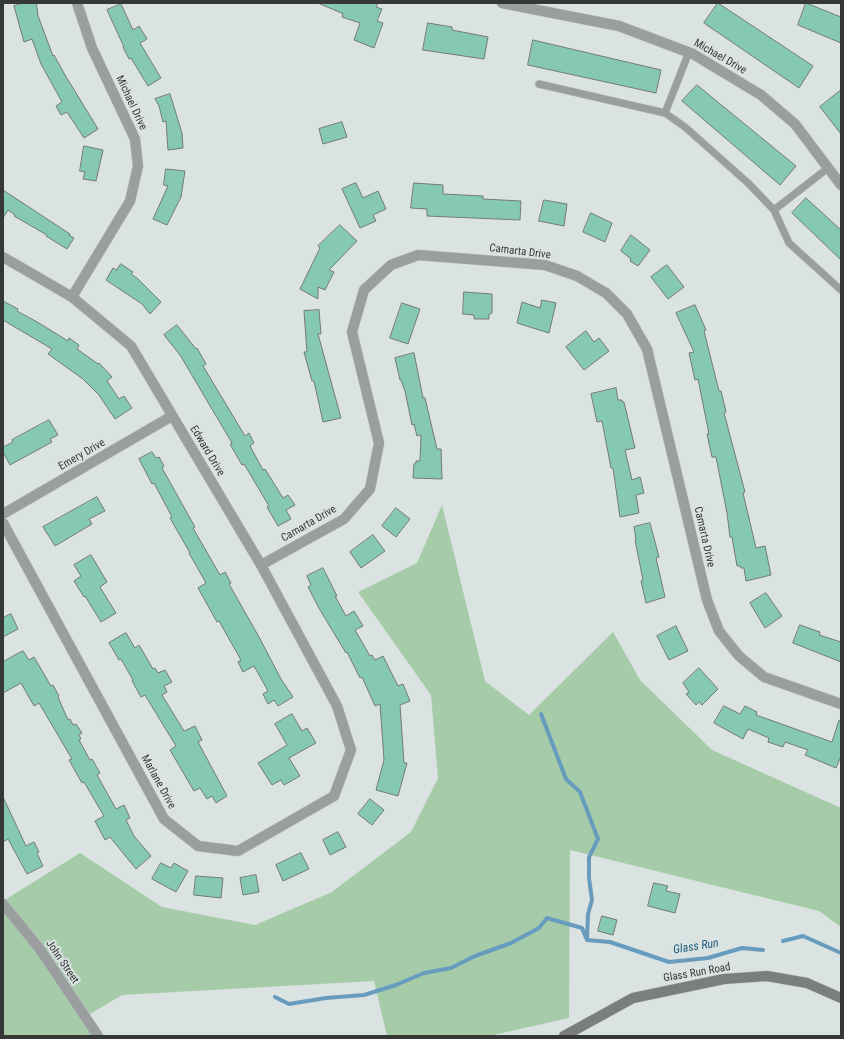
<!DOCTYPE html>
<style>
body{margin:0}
#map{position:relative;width:844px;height:1039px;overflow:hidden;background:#dbe2e2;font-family:"Roboto Condensed",sans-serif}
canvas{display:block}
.frame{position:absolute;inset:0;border:4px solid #353837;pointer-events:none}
</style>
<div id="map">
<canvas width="844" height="1039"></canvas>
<div class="frame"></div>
</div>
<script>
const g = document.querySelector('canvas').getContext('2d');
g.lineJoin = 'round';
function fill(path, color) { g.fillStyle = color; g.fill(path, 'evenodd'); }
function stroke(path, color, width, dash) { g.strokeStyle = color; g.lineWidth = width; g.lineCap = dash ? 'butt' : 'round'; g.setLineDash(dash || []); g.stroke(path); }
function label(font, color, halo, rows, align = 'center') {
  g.font = font + ' "Roboto Condensed",sans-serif'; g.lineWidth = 4; g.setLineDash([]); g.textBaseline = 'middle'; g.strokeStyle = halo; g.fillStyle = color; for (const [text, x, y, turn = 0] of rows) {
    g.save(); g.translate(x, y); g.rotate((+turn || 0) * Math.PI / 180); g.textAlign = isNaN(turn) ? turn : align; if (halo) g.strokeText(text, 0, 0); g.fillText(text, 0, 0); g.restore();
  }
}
const green = new Path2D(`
 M442 505 485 681 529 715 613 632 640 680 712 750 841 808V927L819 911 570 850 569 1018 489 1036H387L374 981 122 995 85 1017 98 1036H3V901L80 853 162 907 255 925 332 892 411 832 438 778 431 695 358 592 417 563Z`);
const stream = new Path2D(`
 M541 714 566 779 580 792 598 839 589 857V878L592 900 588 914 587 938
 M587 940 610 942 669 962 708 958 742 948 763 950
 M783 941 803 936 841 953
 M275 997 289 1004 326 998 364 995 396 985 424 973 451 968 475 956 511 943 539 928 547 918 582 928 587 940`);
const building = new Path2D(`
 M23 3H36L38 13H37L53 56 54 55 65 75 98 129 84 138 67 112 61 115 56 106 62 102 41 64 32 39 24 42 14 6Z
 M318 3H378L376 7 382 9 377 21 383 23 374 48 354 40 360 23 342 17 343 14Z
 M718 3 813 66 799 88 704 23Z
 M806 3 841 17V43L798 25Z
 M121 4 133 30 139 26 147 39 140 43 161 78 148 86 131 58 129 59 123 47H124L107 10Z
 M428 23 452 27V30L488 37 484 59 423 50Z
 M533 40 661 70 656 93 528 65Z
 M697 85 796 166 780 185 682 101Z
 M841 90V134L820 107Z
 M170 94 182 133 183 148 168 150 166 121 163 122 159 106 155 99Z
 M342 122 347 137 323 144 319 129Z
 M84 146 103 150 96 181 83 179 85 172 80 171Z
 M166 169 185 171 181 197 167 225 153 219 168 186 164 185Z
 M356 183 363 198 378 191 386 209 373 215 376 221 360 228 342 189Z
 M414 183 443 185V194L483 196V199L521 201 520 220 427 216V209L411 208Z
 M3 190 70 234 69 235 74 238 67 249 46 236 47 235 14 216 15 215 8 210 3 218Z
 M806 198 841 230V260L792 213Z
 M544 200 567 204 564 226 539 221Z
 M591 213 612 223 605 242 583 232Z
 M340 225 357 241 329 270 334 272 325 290 318 287V299L300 289 320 248 318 246Z
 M631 235 650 250 638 266 630 261 631 259 621 251Z
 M121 264 133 272 131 274 138 279 161 302 150 314 142 304 106 280 113 268 116 270Z
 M667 265 684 287 668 299 651 277Z
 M464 292 492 294V313L489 314V319H474V315L463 314Z
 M542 300 556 303 549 333 517 323 522 302 540 308Z
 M3 301 18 309 17 311 39 323 68 341 69 338 79 345 77 349 98 364 99 363 112 377 107 381 119 399 124 396 132 408 115 419 99 395 83 379 48 354 52 349 3 320Z
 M402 303 420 309 408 344 390 338Z
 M695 305 706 330 704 331 719 391H721L726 412 724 413 745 492 743 493 756 548 765 546 771 575 746 581 744 568H741L740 566H737L732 537H730L727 513 716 457H712L707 434H709L698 379 695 380 689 353 694 352 676 313Z
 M319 310 321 334H318L341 418 323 422 314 381H312L304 352H307L304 311Z
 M177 325 196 349 197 348 206 364 203 366 245 436 249 433 254 443 250 446 263 470 265 469 283 498 288 495 295 505 286 510 291 519 278 526 267 507 269 506 244 464 242 465 230 444 232 443 180 355 164 335Z
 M586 331 594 342 599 338 609 351 584 370 566 347Z
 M414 353 423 398H425L437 449H441L442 479 413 478 414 464 416 463V461H420L421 435 417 436 414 424 412 425 405 391 401 380H400L395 358Z
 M616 388 618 400H622V402H624L635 448 625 450 632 480 640 477 644 493 636 495 639 513 620 517 613 468H611L602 421 597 422 591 394Z
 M49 420 58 435 50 439 52 442 10 465 3 452V447L13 442 12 440Z
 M152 452 156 458 159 457 164 466 162 468 195 527 193 528 220 575 225 572 231 583 229 584 259 637 281 679 293 697 278 706 274 700 268 704 263 694 268 691 254 666 243 672 238 662 241 660 219 621 217 622 198 588 206 583 189 553H190L170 518 172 517 154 483 152 484 139 459Z
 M97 497 105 511 89 519 92 524 55 546 43 527Z
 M396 508 410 519 396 537 382 526Z
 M650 523 659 557 656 558 665 597 646 603 641 581 643 580 635 540 636 539 634 527Z
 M373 535 385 551 361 568 350 552Z
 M91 555 107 582 100 587 116 613 101 622 85 596 84 597 74 581 81 576 74 565Z
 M323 568 337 596H335L346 616 354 611 363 626 355 630 370 656 372 655 375 660 383 656 398 686 403 684 410 701 400 705 404 763H407L398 796 376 790 384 760 380 704 375 706 362 677 360 678 347 652 346 653 320 610 308 587 311 585 307 576Z
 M766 593 782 616 765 628 750 603Z
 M11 614 18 629 3 637V618Z
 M800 625 820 632 819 635 841 642V662L793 643Z
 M676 626 688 651 669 660 657 636Z
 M126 633 135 648 139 645 153 669 155 668 158 673 165 670 172 682 164 686 167 692 162 695 184 731 195 726 202 740 198 742 227 796 216 803 212 796 207 799 200 788 194 791 170 750 176 746 145 695 141 697 132 681 133 680 121 659 119 660 109 643Z
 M23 651 29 660 34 657 51 686 53 685 59 696 58 697 68 720 70 719 73 725 76 724 82 733 79 735 81 739 79 740 90 760 92 759 100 773 97 775 116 809 124 805 130 818 126 820 134 836 151 856 136 869 110 837 105 840 95 821 104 816 84 782 82 783 69 760 72 759 39 703 34 706 21 683 3 693V662Z
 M699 668 718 689 702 705 699 702 696 705 686 694 689 692 683 683Z
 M724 706 740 714 745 706 757 712 756 715 832 742 839 720 841 721V756L836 768 805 755 808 750 785 742 783 747 768 742 769 738 748 729 743 739 714 723Z
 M292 714 302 731 307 728 316 743 289 758 300 776 284 785 281 780 272 785 258 763 287 745 275 724Z
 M3 797 26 846 34 842 39 852 37 853 43 866 27 874 8 839 3 842Z
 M370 799 384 810 372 825 358 814Z
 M338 832 346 847 330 855 323 840Z
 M301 853 309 869 283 881 276 865Z
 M161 863 171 868 174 863 188 871 176 892 152 879Z
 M256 875 259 892 243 895 240 878Z
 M196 876 223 878 221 898 194 895Z
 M654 883 668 886 666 891 680 894 675 913 648 906Z
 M602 916 617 920 613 935 598 931Z`);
const lane = new Path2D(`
 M539 84 665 113 689 52
 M665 113 685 127 748 183 774 210 789 243 841 290
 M774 210 828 168`);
const street = new Path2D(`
 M502 3 619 26 693 54 761 95 795 124 841 185
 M3 257 72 297 131 346 261 565 337 706 351 750 334 796 238 851 198 846 164 819 3 523
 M72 297 130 201 138 166 135 139 92 48 77 3
 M3 514 172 416
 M261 565 344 519 370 489 379 443 352 332 364 290 391 265 418 255 545 265 577 276 606 293 627 314 647 349 707 600 719 631 739 656 764 677 841 704
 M3 904 39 948 98 1036`);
const secondary = new Path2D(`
 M564 1036 633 998 724 979 767 976 807 983 841 998`);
const streetNames = [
 ["Michael Drive",720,57,30],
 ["Michael Drive",131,103,65],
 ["Camarta Drive",520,252,7],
 ["Edward Drive",207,451,59],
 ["Emery Drive",82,455,-30],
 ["Camarta Drive",309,524,-30],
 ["Camarta Drive",704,537,77],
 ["Marlane Drive",158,782,61],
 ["John Street",62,962,56],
 ["Glass Run Road",697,973,-10]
];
const waterNames = [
 ["Glass Run",696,947,-9]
];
fill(green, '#a5cba8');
stroke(stream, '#689cbf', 4);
fill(building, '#86c9b1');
stroke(building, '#737977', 1);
stroke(lane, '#bac0c0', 8);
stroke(street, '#bac0c0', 11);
stroke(secondary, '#bac0c0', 11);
stroke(lane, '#9b9e9f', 7);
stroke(street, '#9b9e9f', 10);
stroke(secondary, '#7a7e7f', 10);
label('11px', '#353837', '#dbe2e2', streetNames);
label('italic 12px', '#1d5b7f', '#dbe2e2', waterNames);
</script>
